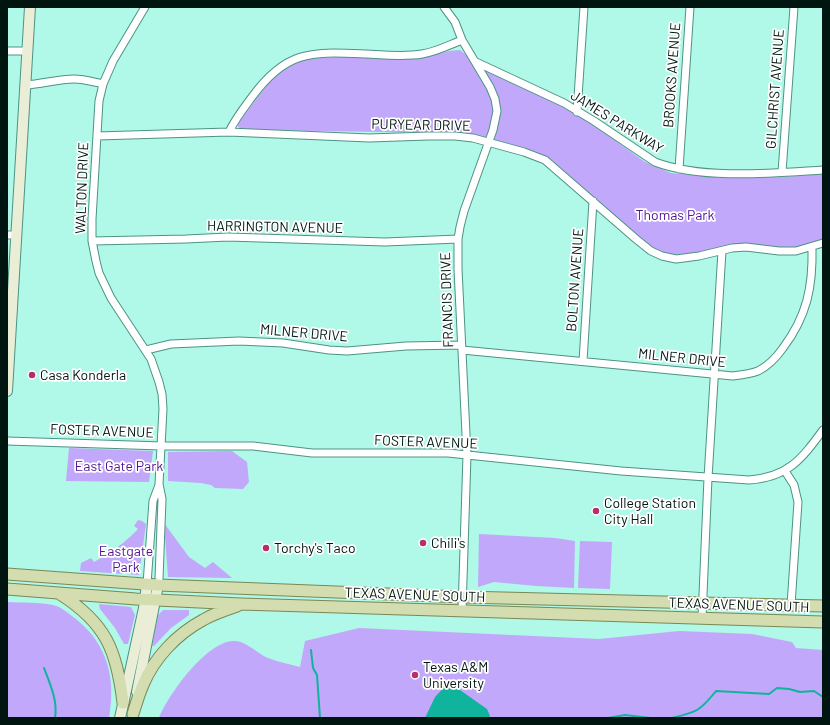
<!DOCTYPE html>
<style>
body{margin:0}
#map{position:relative;width:830px;height:725px;overflow:hidden;background:#b0f8e7;font-family:Barlow,sans-serif}
canvas{display:block}
.frame{position:absolute;inset:0;border:8px solid #001510;pointer-events:none}
</style>
<div id="map">
<canvas width="830" height="725"></canvas>
<div class="frame"></div>
</div>
<script>
const g = document.querySelector('canvas').getContext('2d');
g.lineJoin = 'round';
function fill(path, color) { g.fillStyle = color; g.fill(path, 'evenodd'); }
function stroke(path, color, width, dash) { g.strokeStyle = color; g.lineWidth = width; g.lineCap = dash ? 'butt' : 'round'; g.setLineDash(dash || []); g.stroke(path); }
function label(font, color, halo, rows, align = 'center') {
  g.font = font + ' Barlow,sans-serif'; g.lineWidth = 3.5; g.setLineDash([]); g.textBaseline = 'middle'; g.strokeStyle = halo; g.fillStyle = color; for (const [text, x, y, turn = 0] of rows) {
    g.save(); g.translate(x, y); g.rotate((+turn || 0) * Math.PI / 180); g.textAlign = isNaN(turn) ? turn : align; if (halo) g.strokeText(text, 0, 0); g.fillText(text, 0, 0); g.restore();
  }
}
const green = new Path2D(`
 M460 50 485 70 578 114 645 162 671 173 725 178 783 177 823 174V241L795 248 728 247 678 257 658 255 550 160 534 151 459 133 244 130 238 127V123L274 76 283 69 306 59 335 57H427L449 51Z
 M69 448 153 451 149 482 66 481Z
 M232 451 247 462 249 482 243 489 215 488 211 485 201 483 168 481V452Z
 M138 520 142 521 146 524 139 575 80 571 81 563 91 558 94 562C110 553 125 543 138 529L134 526Z
 M164 523 189 557 205 568 213 562 232 578 168 577Z
 M479 534 555 538 575 541 574 588 536 586 494 582 478 587Z
 M580 541 612 542 610 589 578 588Z
 M7 602C22 603 39 602 53 605 62 607 69 614 76 619 108 645 116 678 109 718H7Z
 M99 604 131 607 135 615 128 644H124L115 628 100 609Z
 M163 610H189V615L171 628 154 646H152L158 615Z
 M359 628 599 639 679 631 752 634 792 642 796 648 823 650V718H159C168 695 206 642 233 641 246 640 256 653 268 658 278 662 290 664 300 667L305 641Z`);
const water = new Path2D(`
 M451 680 453 681 460 690 487 709 490 716 489 718H425L435 697Z`);
const stream = new Path2D(`
 M311 650 313 668 317 675 320 718
 M44 668C50 684 58 701 55 718
 M608 718 625 715 650 718
 M672 718C697 712 700 711 716 691L769 694 777 688 789 689 800 692 814 691 823 697`);
const street = new Path2D(`
 M145 7 113 61 103 84 99 101 92 219V241L96 261 99 273 111 298 151 359 159 382 162 394 163 409 159 484 162 499 159 579 158 585
 M444 7 455 22 462 40 490 87 495 99 497 111 493 130 464 211 460 227 458 239V269L467 455 462 611
 M7 51H28
 M476 62 564 103 594 121 655 162C702 180 773 173 823 170
 M26 85C42 84 59 79 74 79 84 79 93 82 103 84
 M577 112 584 7
 M229 132C235 119 243 109 252 97 287 49 312 52 367 54 385 55 404 57 422 54 436 52 449 45 462 40
 M97 136 229 132 369 138 428 136H455L473 138 524 152 545 160 636 239 651 251 662 256 676 259 699 256 732 248 746 247 779 251H796L823 243
 M679 169 690 7
 M782 172 794 7
 M7 235H16
 M92 241 186 239 228 237 385 242 458 239
 M146 350 171 344 239 341 283 343 329 350 347 351 406 346 461 345
 M462 350 733 376C741 375 750 374 758 371 768 366 776 358 783 348 807 316 813 287 812 247
 M583 361 593 201
 M7 441 162 446H253L312 453H448L621 471 749 480C788 477 801 460 823 430
 M785 471 794 485 798 502 791 605
 M147 584 153 501 159 485
 M702 618 708 478 722 251`);
const secondary = new Path2D(`
 M7 391 30 7
 M137 692 158 585
 M120 718 144 608 147 584`);
const primary = new Path2D(`
 M7 574 158 585 463 597 823 606
 M7 589 136 599 241 604 823 622
 M60 594C106 623 117 651 123 703
 M133 714C136 704 139 694 143 685 154 658 177 634 203 620 213 614 225 610 237 606`);
const markers = [
 [32,375,4,"#b72e6c"],
 [596,511,4,"#b72e6c"],
 [423,543,4,"#b72e6c"],
 [266,548,4,"#b72e6c"],
 [415,675,4,"#b72e6c"]
];
const streetNames = [
 ["BROOKS AVENUE",672,75,-86],
 ["GILCHRIST AVENUE",775,89,-86],
 ["JAMES PARKWAY",617,122,32],
 ["PURYEAR DRIVE",421,125,1],
 ["WALTON DRIVE",82,188,-88],
 ["HARRINGTON AVENUE",275,227,1],
 ["BOLTON AVENUE",575,280,-86],
 ["FRANCIS DRIVE",447,300,-92],
 ["MILNER DRIVE",304,333,5],
 ["MILNER DRIVE",682,358,6],
 ["FOSTER AVENUE",102,431,2],
 ["FOSTER AVENUE",426,442,2],
 ["TEXAS AVENUE SOUTH",415,595,2],
 ["TEXAS AVENUE SOUTH",739,605,2]
];
const parkNames = [
 ["Thomas Park",675,215],
 ["East Gate Park",119,466],
 ["Eastgate",126,551],
 ["Park",126,567]
];
const poiNames = [
 ["Casa Konderla",40,375],
 ["College Station",604,503],
 ["City Hall",604,519],
 ["Chili's",431,543],
 ["Torchy's Taco",274,548],
 ["Texas A&M",423,667],
 ["University",423,683]
];
fill(green, '#c2a8fa');
fill(water, '#10b39b');
stroke(stream, '#10b39b', 2);
stroke(street, '#4d9384', 9);
stroke(secondary, '#4d9384', 12);
stroke(primary, '#788955', 13);
stroke(street, '#fff', 7);
stroke(secondary, '#eaeed7', 10);
stroke(primary, '#d4ddaf', 11);
for (const [x, y, r, color] of markers) { const dot = new Path2D(); dot.arc(x, y, r, 0, 2 * Math.PI); g.fillStyle = color; g.fill(dot); stroke(dot, '#fff', 1.5); }
label('14px', '#001510', '#fff', streetNames);
label('14px', '#511293', '#fff', parkNames);
label('14px', '#001510', '#fff', poiNames, 'left');
</script>
